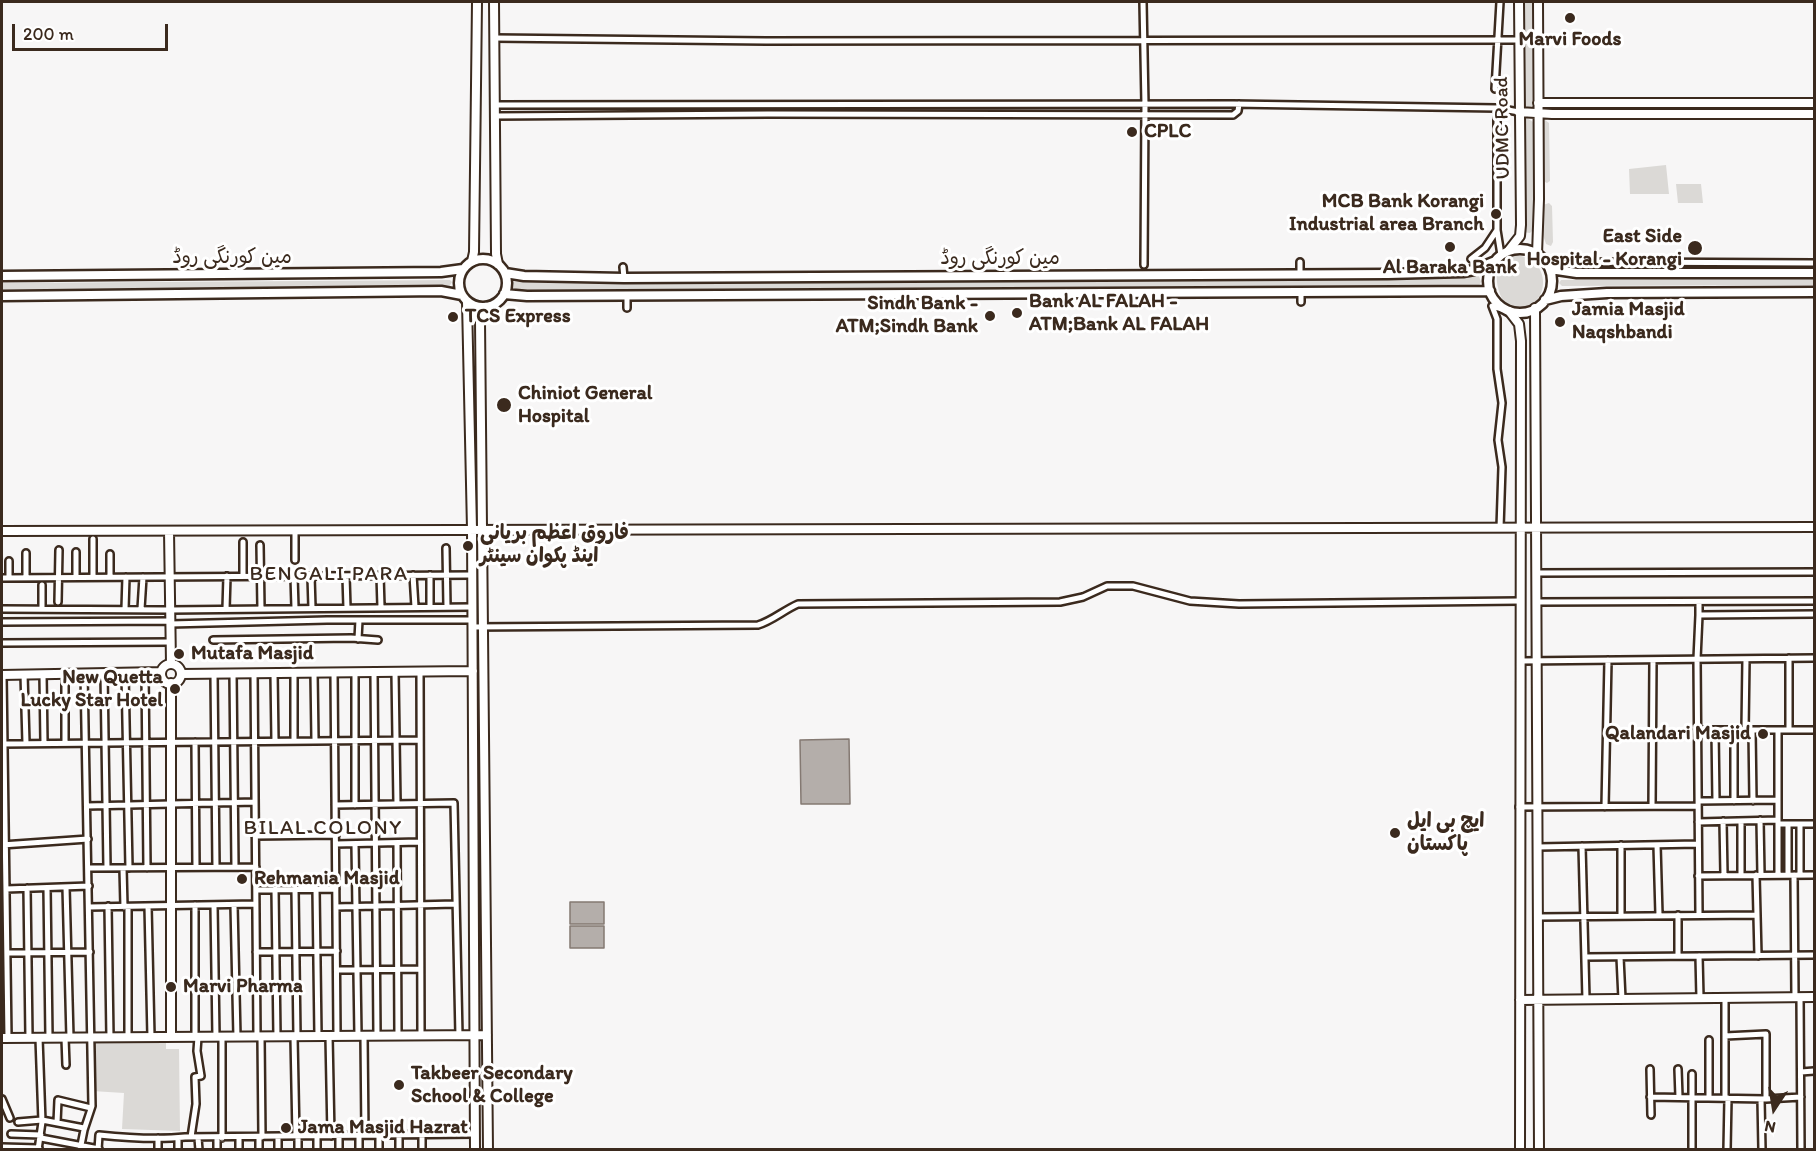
<!DOCTYPE html>
<meta charset="utf-8">
<style>
body{margin:0}
#map{position:relative;width:1816px;height:1151px;overflow:hidden;background:#f7f6f6;font-family:Itim,sans-serif}
canvas{display:block}
.frame{position:absolute;inset:0;border:3px solid #3b2a1e;pointer-events:none}
.north{position:absolute;left:1744px;top:1079px;width:60px;height:60px;-webkit-text-stroke:4px #fff;paint-order:stroke;rotate:192deg;font-size:16px;font-weight:700;line-height:24px;text-align:center;color:#3b2a1e}
.north::after{content:'';display:block;margin:auto;width:21px;height:27px;background:#3b2a1e;clip-path:polygon(50% 0,100% 100%,50% 72%,0 100%)}
.scale{position:absolute;left:12px;top:24px;width:156px;height:27px;box-sizing:border-box;border:3px solid #3b2a1e;border-top:0;padding-left:8px;font-size:18px;line-height:21px;white-space:nowrap;color:#3b2a1e;-webkit-text-stroke:4px #fff;paint-order:stroke}
</style>
<div id="map">
<canvas width="1816" height="1151"></canvas>
<div class="frame"></div>
<div class="north">N</div>
<div class="scale">200 m</div>
</div>
<script>
const g = document.querySelector('canvas').getContext('2d');
g.lineJoin = 'round';
function fill(path, color) { g.fillStyle = color; g.fill(path, 'evenodd'); }
function stroke(path, color, width, dash) { g.strokeStyle = color; g.lineWidth = width; g.lineCap = dash ? 'butt' : 'round'; g.setLineDash(dash || []); g.stroke(path); }
function label(font, color, halo, rows, align = 'center') {
  g.font = font + ' Itim,"Playpen Sans Arabic",sans-serif'; g.lineWidth = 6; g.setLineDash([]); g.textBaseline = 'middle'; g.strokeStyle = halo; g.fillStyle = color; for (const [text, x, y, turn = 0] of rows) {
    g.save(); g.translate(x, y); g.rotate((+turn || 0) * Math.PI / 180); g.textAlign = isNaN(turn) ? turn : align; if (halo) g.strokeText(text, 0, 0); g.fillText(text, 0, 0); g.restore();
  }
}
const green = new Path2D(`
 M1522 2H1532V106L1530 110H1524L1523 108Z
 M1527 118 1533 122 1534 229 1530 233 1523 232 1524 119Z
 M1545 120 1549 123 1550 181 1547 183 1543 181 1542 123Z
 M1666 165 1669 194H1630L1629 169Z
 M1676 184H1701L1703 203H1678Z
 M1549 203 1552 206 1553 242 1551 246 1546 244 1543 235V205Z
 M1514 255C1562 258 1545 327 1504 302 1494 286 1492 260 1514 255Z
 M1479 276 1481 282 1479 286 511 291 510 284 511 282 1165 277 1332 279Z
 M1814 278V285L1562 286 1559 283 1561 280Z
 M450 280 452 282 449 287 2 292V283Z
 M91 1043H166V1049H179L180 1131 122 1129 124 1093 92 1091Z`);
const water = new Path2D(`
 M849 739 850 804H801L800 740Z
 M570 902H604V924H570Z
 M570 926H604V948H570Z`);
const street = new Path2D(`
 M1143 2 1145 105 1144 265
 M494 38 766 41 1518 40
 M1495 89 1500 2
 M495 105 1233 104 1497 108 1519 112
 M495 116 768 114 1233 115 1238 111 1239 104
 M1497 230 1501 255
 M1471 259 1485 248 1497 230V108
 M1300 262V273
 M623 267 624 278
 M1550 267 1562 263 1608 262 1814 263
 M1301 292V302
 M627 296V308
 M1492 306 1497 319V369L1502 403 1498 440 1502 467 1500 528
 M1492 306 1509 311
 M295 530V560
 M243 542V576
 M260 545 261 609
 M446 548 447 607
 M26 553V578
 M9 561V578
 M1537 573 1814 572
 M380 575 381 607
 M413 575 415 607
 M430 575V607
 M294 576 295 608
 M311 576 312 608
 M346 576 347 608
 M76 577V552
 M93 577V539
 M110 577V554
 M2 578 472 575
 M58 602 59 550
 M1537 602 1814 601
 M1699 602V615L1814 614
 M2 609 170 610 472 607
 M42 609V585
 M125 609 126 577
 M141 609 143 577
 M226 609 227 576
 M1699 615 1697 659 1699 915
 M2 622 170 621
 M170 624 327 620H472
 M472 627 758 625C772 621 784 610 798 604L1060 602 1083 597 1107 586H1133L1190 601 1239 604 1520 601
 M358 639 359 620
 M213 640 351 638 378 640
 M2 643 171 642
 M1521 661 1814 658
 M145 672 147 868
 M334 672 337 1036
 M355 672V805
 M374 672 377 1036
 M395 672 397 804
 M420 672 421 1036
 M104 673 107 868
 M125 673 129 868
 M233 673 235 867
 M254 673 257 1037
 M274 673 275 741
 M294 673V741
 M314 673 315 740
 M24 674 26 743
 M43 674 44 743
 M65 674V743
 M214 674 216 867
 M3 675 8 1038
 M1698 730H1814
 M1715 730 1716 801
 M1734 730V801
 M1745 730 1746 659
 M1752 730 1753 801
 M1789 730V658
 M195 742 196 867
 M2 744 419 740
 M1698 801 1778 800
 M335 805 454 803 459 1036
 M87 806 255 802
 M1652 806 1653 660
 M1519 807 1698 806
 M1605 807 1608 660
 M1760 820 1761 875
 M1723 821 1724 875
 M1741 821V875
 M1698 822 1778 820
 M1778 824H1814
 M1788 824V875
 M255 836 336 835
 M397 843 398 1036
 M336 844 419 842
 M355 844 358 1036
 M2 845 88 839
 M1621 845V916
 M1657 845 1659 915
 M1582 846 1586 999
 M1538 847 1698 844
 M89 868 256 867
 M123 868 124 907
 M1756 875 1758 956
 M1778 875V730
 M1794 875 1795 997
 M1800 875V824
 M1698 876 1814 875
 M66 887 70 1038
 M27 888 29 1038
 M47 888 49 1038
 M6 889 89 886
 M275 889 277 1037
 M295 889 297 1037
 M316 889 318 1036
 M256 890 336 889
 M214 905 216 1037
 M234 905 237 1037
 M108 906 110 1038
 M148 906 151 1037
 M89 907 256 904
 M128 907V1037
 M336 907 455 904
 M1538 917 1757 915
 M256 952 337 951
 M7 953 90 952
 M1678 956V915
 M1699 956 1700 998
 M1585 957 1814 955
 M1620 957 1622 999
 M337 970 420 969
 M1800 997 1801 1150
 M329 1036 331 1136
 M364 1036 365 1135
 M1725 1036 1766 1034V1099
 M195 1037V905
 M261 1037 262 1137
 M294 1037 296 1136
 M65 1038 66 1065
 M1709 1040V1098
 M1650 1069 1651 1115
 M1678 1069 1679 1097
 M1801 1072 1814 1071
 M1692 1074V1150
 M1650 1097 1766 1099 1801 1097
 M1725 1098V998
 M2 1099 10 1118
 M1761 1099 1762 1150
 M18 1122 42 1120 84 1128
 M57 1123 58 1100 91 1108
 M11 1134 41 1135
 M359 1135V1150
 M399 1135V1150
 M422 1135V1150
 M298 1136V1150
 M317 1136V1150
 M191 1137 196 1104 195 1077 201 1076 197 1051 198 1037
 M278 1137V1150
 M41 1138 99 1149
 M158 1138V1150
 M178 1138V1150
 M198 1138 199 1150
 M217 1138V1150
 M222 1138V1037
 M239 1138V1150
 M2 1147 39 1148
 M38 1150 42 1122 39 1038
 M80 1150 84 1130 92 1106 84 673
 M98 1150 99 1135C128 1138 157 1140 185 1137L475 1134
 M259 1150V1137
 M339 1150V1136
 M379 1150V1135
 M1727 1150 1728 1098`);
const secondary = new Path2D(`
 M494 2 496 254 498 264
 M1538 103H1814
 M1519 112 1552 114H1814
 M1509 250 1520 236 1521 225 1519 2
 M1537 254 1539 199 1538 2
 M472 261 474 252 477 2
 M467 302 472 529 475 1150
 M486 307 482 312 480 321 488 1150
 M1535 308 1539 1150
 M1509 311 1519 324 1521 341 1520 1150
 M2 531 1814 527
 M169 531 171 664
 M161 674a10 10 0 1 1 20 0a10 10 0 1 1-20 0Z
 M181 674 473 671
 M2 675 161 672
 M171 683V1037
 M1520 1000 1814 997
 M2 1038 487 1035`);
const primary = new Path2D(`
 M1488 281a32 32 0 1 1 64 0a32 32 0 1 1-64 0Z
 M459 283a24 24 0 1 1 48 0a24 24 0 1 1-48 0Z
 M1550 269 1577 273H1814
 M505 273 524 276 624 278 1388 274 1463 272 1474 270 1493 262
 M2 276 441 272 463 269
 M504 294 527 296 1490 291
 M2 296 441 291 462 295
 M1545 300 1561 296 1607 293 1814 292`);
const markers = [
 [1570,18,6,"#3b2a1e"],
 [1132,132,6,"#3b2a1e"],
 [1496,214,6,"#3b2a1e"],
 [1450,247,6,"#3b2a1e"],
 [1695,248,8,"#3b2a1e"],
 [1017,313,6,"#3b2a1e"],
 [990,316,6,"#3b2a1e"],
 [453,317,6,"#3b2a1e"],
 [1560,322,6,"#3b2a1e"],
 [504,405,8,"#3b2a1e"],
 [468,546,6,"#3b2a1e"],
 [179,654,6,"#3b2a1e"],
 [175,689,6,"#3b2a1e"],
 [1763,734,6,"#3b2a1e"],
 [1395,833,6,"#3b2a1e"],
 [242,879,6,"#3b2a1e"],
 [171,987,6,"#3b2a1e"],
 [399,1085,6,"#3b2a1e"],
 [286,1128,6,"#3b2a1e"]
];
const poiNames = [
 ["Marvi Foods",1570,40,"center"],
 ["CPLC",1144,132],
 ["MCB Bank Korangi",1484,202,"right"],
 ["Industrial area Branch",1484,225,"right"],
 ["East Side",1682,237,"right"],
 ["Hospital - Korangi",1682,260,"right"],
 ["Al Baraka Bank",1450,268,"center"],
 ["Bank AL FALAH -",1029,302],
 ["ATM;Bank AL FALAH",1029,325],
 ["Sindh Bank -",978,304,"right"],
 ["ATM;Sindh Bank",978,327,"right"],
 ["Jamia Masjid",1572,310],
 ["Naqshbandi",1572,333],
 ["TCS Express",465,317],
 ["Chiniot General",518,394],
 ["Hospital",518,417],
 ["فاروق اعظم بریانی",480,534],
 ["اینڈ پکوان سینٹر",480,557],
 ["Mutafa Masjid",191,654],
 ["New Quetta",163,678,"right"],
 ["Lucky Star Hotel",163,701,"right"],
 ["Qalandari Masjid",1751,734,"right"],
 ["ایچ بی ایل",1407,822],
 ["پاکستان",1407,845],
 ["Rehmania Masjid",254,879],
 ["Marvi Pharma",183,987],
 ["Takbeer Secondary",411,1074],
 ["School & College",411,1097],
 ["Jama Masjid Hazrat",298,1128]
];
const streetNames = [
 ["UDMC Road",1503,128,-91],
 ["مین کورنگی روڈ",232,258],
 ["مین کورنگی روڈ",1000,259]
];
const neighbourhoodNames = [
 ["BENGALI PARA",329,575],
 ["BILAL COLONY",323,829]
];
fill(green, '#dbd9d6');
fill(water, '#b4aeaa');
stroke(water, '#847972', 1.5);
stroke(street, '#3b2a1e', 10);
stroke(secondary, '#3b2a1e', 12);
stroke(primary, '#3b2a1e', 13);
stroke(street, '#fff', 5);
stroke(secondary, '#fff', 8);
stroke(primary, '#fff', 8);
for (const [x, y, r, color] of markers) { const dot = new Path2D(); dot.arc(x, y, r, 0, 2 * Math.PI); g.fillStyle = color; g.fill(dot); stroke(dot, '#fff', 2); }
label('bold 20px', '#3b2a1e', '#fff', poiNames, 'left');
label('20px', '#3b2a1e', '#fff', streetNames);
g.letterSpacing = '1.5px';
label('21px', '#3b2a1e', '#fff', neighbourhoodNames);
g.letterSpacing = '0px';
</script>
